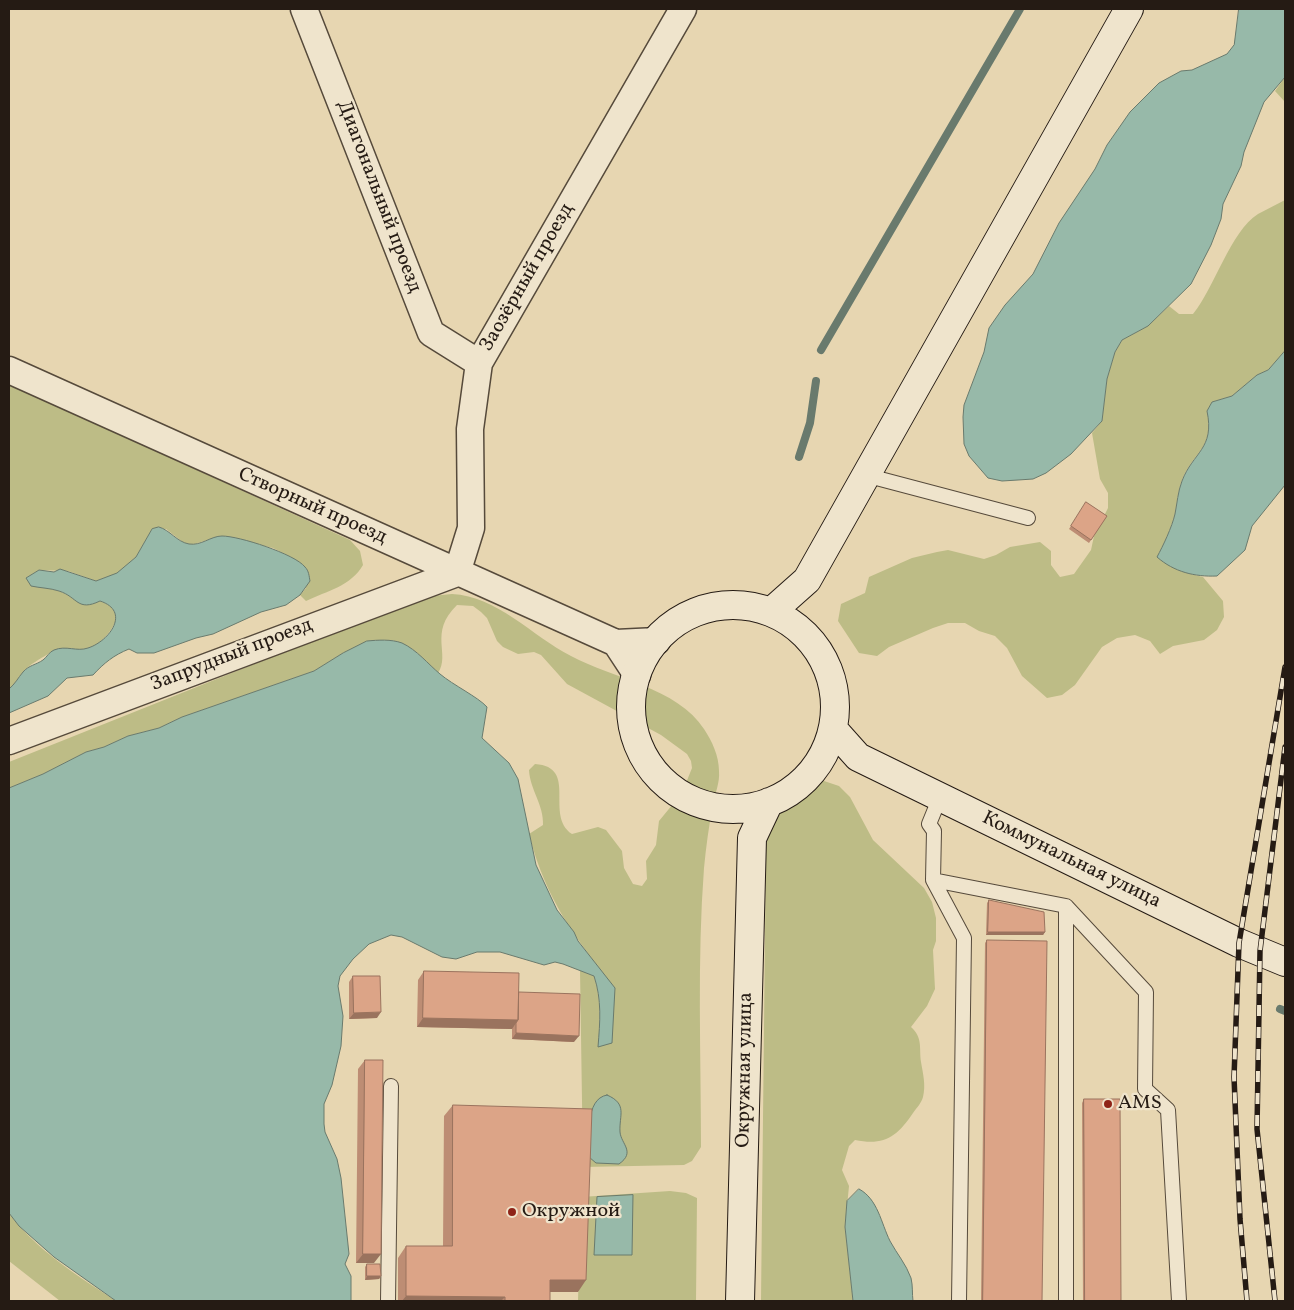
<!DOCTYPE html>
<meta charset="utf-8">
<style>
body{margin:0}
#map{position:relative;width:1294px;height:1310px;overflow:hidden;background:#e7d6b1;font-family:Vollkorn,serif}
canvas{display:block}
.frame{position:absolute;inset:0;border:10px solid #251b14;pointer-events:none}
</style>
<div id="map">
<canvas width="1294" height="1310"></canvas>
<div class="frame"></div>
</div>
<script>
const g = document.querySelector('canvas').getContext('2d');
g.lineJoin = 'round';
function fill(path, color) { g.fillStyle = color; g.fill(path, 'evenodd'); }
function stroke(path, color, width, dash) { g.strokeStyle = color; g.lineWidth = width; g.lineCap = dash ? 'butt' : 'round'; g.setLineDash(dash || []); g.stroke(path); }
function label(font, color, halo, rows, align = 'center') {
  g.font = font + ' Vollkorn,serif'; g.lineWidth = 4.5; g.setLineDash([]); g.textBaseline = 'middle'; g.strokeStyle = halo; g.fillStyle = color; for (const [text, x, y, turn = 0] of rows) {
    g.save(); g.translate(x, y); g.rotate((+turn || 0) * Math.PI / 180); g.textAlign = isNaN(turn) ? turn : align; if (halo) g.strokeText(text, 0, 0); g.fillText(text, 0, 0); g.restore();
  }
}
const green = new Path2D(`
 M1285 77V102L1275 91Z
 M1285 200V351L1268 370 1257 375 1232 396 1212 402 1207 411C1215 448 1193 452 1182 480 1178 491 1177 503 1175 514 1172 526 1163 546 1158 557L1191 574 1203 577 1223 601 1224 617 1217 630 1204 640 1173 646 1160 654 1150 641 1135 635 1117 638 1102 647 1075 685 1062 695 1047 698 1022 676 1007 648 995 636 979 631 965 623H948L933 628 889 647 877 656 859 653 838 621 841 604 865 593 869 577 912 558 937 552 948 550 984 559 996 555 1010 547 1040 542 1051 551V565L1060 577 1074 574 1091 550 1094 536 1108 508V493L1100 479 1092 433 1102 421 1107 379 1115 352 1122 340 1148 326 1169 306 1179 314H1193C1215 287 1230 232 1258 214 1267 209 1276 205 1285 200Z
 M9 384 350 540 360 551 363 565C351 586 327 591 306 601L300 595 306 588 292 558 273 548 221 536 191 545 184 543 166 529H152L136 557 118 573 96 581 68 571 39 570 26 578C43 590 43 586 59 591 75 596 81 610 100 601 109 604 114 607 117 618 111 633 97 651 78 650 66 650 59 647 48 654 40 659 30 664 23 672 18 678 15 684 9 689Z
 M452 594C497 596 532 636 571 656 612 678 678 688 704 729 712 741 719 756 719 771 720 783 715 793 713 804 709 825 706 847 704 868 697 960 701 1054 701 1147L692 1161 684 1165 583 1167 580 969 594 976C602 1001 599 1022 599 1047L615 989C574 936 546 900 529 834L543 825C544 805 530 790 529 770L535 764C579 767 544 815 572 834L598 827 606 830 622 851 624 868 633 884 642 886 647 879 646 861 656 845 659 821 682 793 692 768 691 761 687 754 661 735 567 684 541 655 534 652 518 654 503 647 497 641 487 618 481 612 473 606 457 605C428 633 451 654 438 673L418 654 395 641 377 640 343 653 314 671 182 717 159 728 128 736 104 747 86 752 43 774 9 788V762L422 597Z
 M824 781 839 786 850 797 873 840 924 888 932 902 936 918V941L933 950 935 989 927 1006 911 1027C923 1038 919 1047 921 1062 923 1074 926 1085 923 1097 921 1104 917 1107 913 1113 897 1137 884 1146 855 1140L849 1146 842 1170 849 1186 845 1227 853 1301H761L766 844C774 816 789 779 824 781Z
 M670 1191 686 1193 697 1198 696 1301H578L581 1197Z
 M9 1213C36 1250 78 1276 116 1301H60L9 1261Z`);
const water = new Path2D(`
 M1239 9H1285V77L1264 102 1244 152 1241 166 1223 204 1221 219 1211 245 1191 284 1148 326 1122 340 1115 352 1107 379 1102 421 1071 454 1046 473 1033 479 1018 480 1002 481 988 478 969 456 964 444 963 417 964 405 984 352 989 328 1005 305 1033 274 1059 223 1095 169 1107 145 1130 112 1159 83 1181 71 1192 70 1227 54 1234 45Z
 M1285 351V485L1252 526 1245 550 1217 576C1195 577 1174 572 1157 557 1163 546 1172 527 1175 514 1177 504 1178 491 1182 481 1193 452 1215 449 1207 411L1212 402 1232 396 1257 375 1268 370Z
 M159 527C170 530 177 542 189 544 201 546 211 536 222 536 239 536 295 554 305 567 309 571 309 576 310 581L300 595 286 605 261 612 213 634 196 638 154 653H137L129 649C114 655 104 663 93 675L67 678 48 696 9 713V689C15 684 18 678 23 672 29 665 36 665 43 660 47 657 49 652 54 650 66 645 77 652 88 648 110 641 131 611 100 601 77 612 78 597 59 591 50 588 40 588 31 586L26 578 39 570 54 572 60 569 96 581 117 573 136 557 152 529Z
 M367 641C378 640 391 639 402 643 417 650 428 664 440 674 453 685 478 697 487 707L482 738 509 763 518 779 536 865 557 910 574 932 578 941 615 988 612 1043 598 1047C600 1022 602 1000 594 976L563 964 555 962 544 965 500 952H477L456 959 442 957 402 937 391 935 369 944 353 959 340 976 338 986 343 1016 341 1046 332 1085 324 1104V1124L325 1132 337 1159 341 1178 349 1254 345 1264 351 1276V1301H116L54 1257 19 1226 9 1213V788L43 774 86 752 104 747 128 736 159 728 182 717 314 671 343 653Z
 M607 1095C628 1104 619 1115 620 1132 621 1144 636 1152 619 1164L596 1163 589 1157C590 1139 584 1099 607 1095Z
 M859 1189C878 1199 881 1223 890 1241 897 1254 906 1264 911 1278 913 1286 912 1294 913 1301H853L845 1227 847 1201Z
 M633 1195 632 1255H594L597 1197Z`);
const stream = new Path2D(`
 M821 350 1020 9
 M799 457 810 423 816 381
 M1280 1009 1285 1011`);
const service = new Path2D(`
 M865 475 1028 518
 M940 797 929 824 934 831 933 880 964 938 959 1301
 M933 880 1066 906V1301
 M1066 906 1146 992 1145 1089 1168 1110 1179 1301
 M388 1301 391 1086`);
const minor = new Path2D(`
 M304 9 431 333 479 363
 M9 370 616 643 657 641
 M457 573 471 528 470 429 479 363 683 9
 M616 643 637 675
 M9 741 457 573`);
const secondary = new Path2D(`
 M631 707a102 102 0 1 1 204 0a102 102 0 1 1-204 0Z
 M771 612 807 580 1129 9
 M833 729 858 757 1239 943 1285 962
 M740 1301 752 838 769 802`);
const rail = new Path2D(`
 M1247 1301 1240 1219 1234 1077 1239 943 1285 667
 M1275 1301 1257 1129 1260 951 1285 747`);
const wall = new Path2D(`
 M1086 502 1107 516 1089 543 1069 529Z
 M989 900 1045 932 1043 935H986L987 903Z
 M987 940 1042 1301H981L985 943Z
 M424 971 519 992 574 1042 512 1039V1029L417 1027 418 980Z
 M353 976 377 1018 349 1019V982Z
 M365 1060 374 1263H356L358 1069Z
 M1084 1099 1121 1301H1083L1082 1103Z
 M453 1105 578 1292H550V1301H398V1258L406 1246H443L444 1116Z
 M367 1264 381 1276 379 1279 365 1280V1267Z`);
const shadedWall = new Path2D(`
 M988 932H1045L1043 935H986Z
 M381 1012 377 1018 349 1019 354 1013Z
 M423 1018 518 1020 512 1029 417 1027Z
 M516 1033 579 1036 574 1042 512 1039Z
 M363 1254H381L374 1263H356Z
 M367 1276H381L379 1279 365 1280Z
 M550 1280H586L578 1292H542Z
 M406 1296 505 1297 501 1301H402Z`);
const building = new Path2D(`
 M1086 502 1107 516 1091 540 1071 526Z
 M989 900 1044 912 1045 932H988Z
 M987 940 1047 941 1042 1301H983Z
 M424 971 519 973 518 1020 423 1018Z
 M353 976H380L381 1012 354 1013Z
 M519 992 580 994 579 1036 516 1033V1023L518 1020Z
 M365 1060H383L381 1254H363Z
 M1084 1099H1120L1121 1301H1085Z
 M453 1105 592 1109 586 1280H550V1301H505V1297L406 1296V1246H452Z
 M367 1264H380L381 1276H367Z`);
const markers = [
 [1108,1104,5,"#8f2418"],
 [512,1212,5,"#8f2418"]
];
const streetNames = [
 ["Диагональный проезд",378,197,69],
 ["Заозёрный проезд",528,278,-60],
 ["Створный проезд",312,507,24],
 ["Запрудный проезд",232,656,-21],
 ["Коммунальная улица",1071,861,26],
 ["Окружная улица",746,1070,-89]
];
const poiNames = [
 ["AMS",1118,1104],
 ["Окружной",522,1212]
];
fill(green, '#bdbc86');
fill(water, '#97b9a9');
stroke(water, '#697a6d', 1);
stroke(stream, '#697a6d', 8);
stroke(service, '#564a3b', 16);
stroke(minor, '#564a3b', 29);
stroke(secondary, '#251b14', 30);
stroke(service, '#efe4cc', 14);
stroke(minor, '#efe4cc', 26);
stroke(secondary, '#efe4cc', 28);
stroke(rail, '#251b14', 5.5);
stroke(rail, '#efe4cc', 4, [11]);
fill(wall, '#bd8d74');
fill(shadedWall, '#9a735e');
fill(building, '#dca487');
stroke(building, '#9a735e', 1);
for (const [x, y, r, color] of markers) { const dot = new Path2D(); dot.arc(x, y, r, 0, 2 * Math.PI); g.fillStyle = color; g.fill(dot); stroke(dot, '#efe4cc', 2); }
label('20px', '#251b14', '#efe4cc', streetNames);
label('20px', '#251b14', '#efe4cc', poiNames, 'left');
</script>
